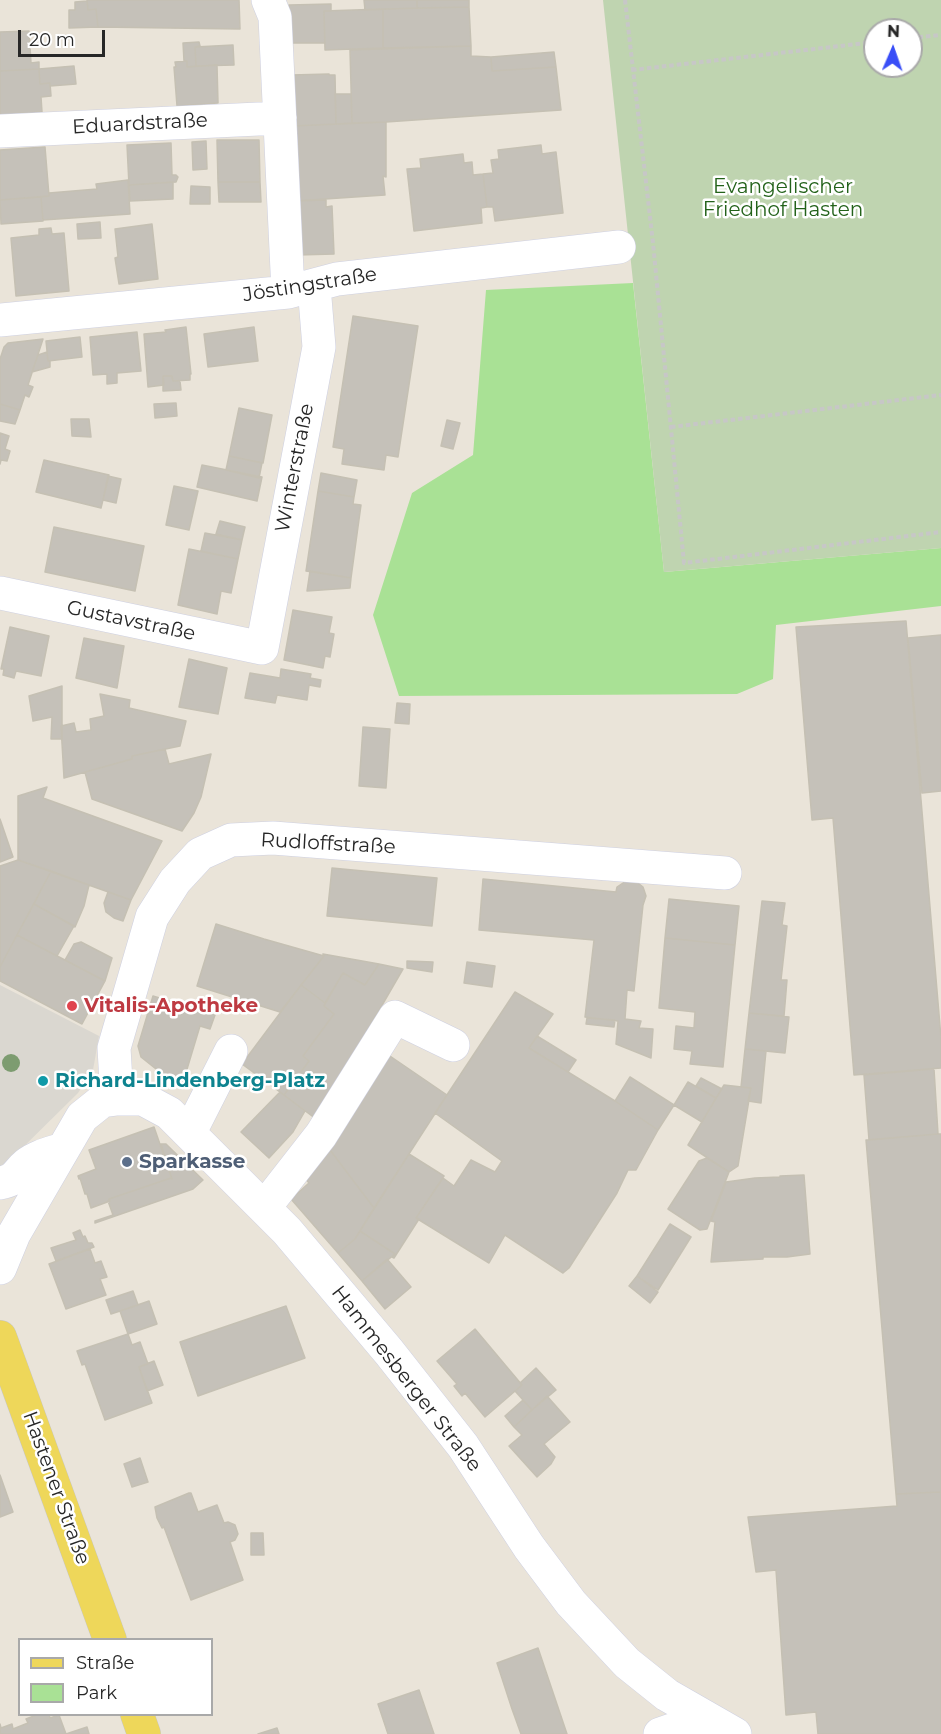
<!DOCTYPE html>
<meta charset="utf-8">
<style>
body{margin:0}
#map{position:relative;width:941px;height:1734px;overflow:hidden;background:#eae4d9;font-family:Montserrat,sans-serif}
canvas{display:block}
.legend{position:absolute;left:18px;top:1638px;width:195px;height:78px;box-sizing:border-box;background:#fff;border:2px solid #a9a9a9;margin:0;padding:8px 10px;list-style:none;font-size:18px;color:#272727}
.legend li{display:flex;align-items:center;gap:12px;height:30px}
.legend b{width:30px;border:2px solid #a9a9a9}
.north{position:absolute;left:863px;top:18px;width:60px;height:60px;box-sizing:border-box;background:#fff;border:2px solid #a9a9a9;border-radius:50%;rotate:2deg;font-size:16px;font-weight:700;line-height:24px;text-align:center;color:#272727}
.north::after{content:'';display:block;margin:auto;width:21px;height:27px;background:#394ef7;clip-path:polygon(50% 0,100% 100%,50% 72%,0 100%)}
.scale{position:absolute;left:18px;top:30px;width:87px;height:27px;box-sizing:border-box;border:3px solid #272727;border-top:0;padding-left:8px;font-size:18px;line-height:21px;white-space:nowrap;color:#272727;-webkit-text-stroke:4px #fff;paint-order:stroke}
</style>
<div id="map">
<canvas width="941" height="1734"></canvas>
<ul class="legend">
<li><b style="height:8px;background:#eed75a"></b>Straße</li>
<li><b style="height:16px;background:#a9e195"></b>Park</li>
</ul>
<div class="north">N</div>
<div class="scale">20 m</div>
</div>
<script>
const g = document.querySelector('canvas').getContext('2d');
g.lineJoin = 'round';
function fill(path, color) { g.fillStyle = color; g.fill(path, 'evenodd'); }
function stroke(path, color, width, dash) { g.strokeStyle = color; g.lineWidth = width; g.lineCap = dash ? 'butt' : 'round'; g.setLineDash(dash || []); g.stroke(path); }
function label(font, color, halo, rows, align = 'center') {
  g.font = font + ' Montserrat,sans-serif'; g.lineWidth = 5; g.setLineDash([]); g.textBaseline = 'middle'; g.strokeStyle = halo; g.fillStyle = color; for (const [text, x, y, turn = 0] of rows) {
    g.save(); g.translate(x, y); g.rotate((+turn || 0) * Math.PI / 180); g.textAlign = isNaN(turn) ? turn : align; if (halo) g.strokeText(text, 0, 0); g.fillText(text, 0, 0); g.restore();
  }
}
const green = new Path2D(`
 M633 283 664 572 941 548V606L776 625 773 679 737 694 399 696 373 615 412 493 473 455 486 290Z`);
const cemetery = new Path2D(`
 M603 0H941V548L664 572ZM875 30H911V66H875Z`);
const plaza = new Path2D(`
 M0 985 99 1036 93 1070 78 1093 0 1170Z`);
const building = new Path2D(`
 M239 0 240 29 98 27 96 9 88 10 87 0Z
 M364 0H417V8L365 10Z
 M417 0H469V7L417 8Z
 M87 1 88 10 96 9 98 27 69 28V10H75V2Z
 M331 4V11H324L325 43H291L289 5Z
 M469 7 471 46 383 48V9Z
 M383 9V48L325 50 324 11Z
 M29 31 31 63 39 62V69L0 71V32Z
 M199 42 200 46 195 47 196 66 187 67V61H184L183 43Z
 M233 45 234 65 196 66 195 47Z
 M471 46V56L491 57 492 71 556 67 561 110 386 122 352 123 350 50Z
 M554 52 556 67 492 71 491 57Z
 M187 61V67L217 65 218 103 177 106 174 67H176L175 62Z
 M74 66 76 84 50 86V83L40 84 39 69Z
 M39 69 40 84 50 83 51 96 41 97 42 112 0 115V71Z
 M329 74V75H335L336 124 293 126 291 75Z
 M335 94H351L352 123 336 124Z
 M386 122V177L383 176 385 195 295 201 293 126Z
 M217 140H259L260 182H218Z
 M206 141 207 169 193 170 192 142Z
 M171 143 172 175H176L178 177 176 182 129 185 127 145Z
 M541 145 542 154 556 152 563 213 495 221 493 207H487L483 174 493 173 491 160 499 159 498 150Z
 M45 147 49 196 0 200V150Z
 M463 154 464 163 472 162 473 175 483 174 487 207 481 208 482 223 414 231 407 169 421 168 420 159Z
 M128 180 130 214 43 220 41 197 49 196V193L97 189 96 184Z
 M173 182V199L130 201 129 185Z
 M218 182H260L261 202H219Z
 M191 186 210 187V204H190Z
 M41 197 43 221 1 224 0 200Z
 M326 200V207L332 206 334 254 297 255 295 201Z
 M100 222 101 238 78 239 77 224Z
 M152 224 158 279 119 284 115 258 118 257 115 229Z
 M51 228 52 234 64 233 69 291 16 296 11 238 39 235V229Z
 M353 316 418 326 398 457 386 455 384 470 342 464 344 449 333 447Z
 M186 327 191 374H190V380L173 381 172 376H163L164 385 148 387 144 334 166 332 165 330Z
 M254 327 258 361 208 367 204 334Z
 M137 332 141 371 117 373V383L107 384V374L93 375 90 337Z
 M80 337 82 357 48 361 46 341Z
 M43 339 28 385 33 387 29 397 25 395 20 410 0 404V359L4 347 8 343Z
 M47 352 48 361H50V367L32 372 38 355Z
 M163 376H172L173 381H180L181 390 163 391Z
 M176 403 177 416 155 418 154 404Z
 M0 404 20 410 15 424 0 421Z
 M239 408 272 415 263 463 229 456Z
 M71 419H89L91 437 72 436Z
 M447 420 460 423 453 449 441 446Z
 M0 433 9 436 5 449 10 451 7 461 1 460 0 464Z
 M229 456 262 463 259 478 226 470Z
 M44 460 109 475 101 508 36 492Z
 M202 465 262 477 257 501 197 487Z
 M321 473 357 480 354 497 318 491Z
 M108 476 121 479 116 503 103 500Z
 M174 486 198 491 189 530 166 525Z
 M318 491 354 497 353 504 361 505 351 578 306 571Z
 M220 521 245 527 242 540 216 534Z
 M54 527 144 546 135 591 45 572Z
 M205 533 242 540 238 559 201 551Z
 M189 549 238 559 231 593 221 591 217 614 178 605Z
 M310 571 351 578 350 588 307 591Z
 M293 610 332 617 329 633 334 634 330 657 325 656 323 668 284 660Z
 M906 621 941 1038V1068L854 1075 833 818 812 820 796 627Z
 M10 627 49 636 41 676 16 671 14 678 3 675 4 669H1Z
 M941 635V791L922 793 908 638Z
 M84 638 124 646 117 688 76 678Z
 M189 659 227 668 218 714 179 707Z
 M281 669 311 674 310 678 321 680 320 687 309 685 307 700 277 695 275 703 245 698 250 673 280 678Z
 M62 686V739H51L52 717 33 721 29 696Z
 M100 694 130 700 129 708 186 721 180 746 132 756V759L64 778 61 726 74 723 76 732 91 730 90 719 104 716Z
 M397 703 410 704 409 724 395 723Z
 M363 727 390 729 386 788 359 786Z
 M165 749 169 764 211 754 201 797 194 813 182 831 92 799 85 772 132 759V756Z
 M47 787 43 798 162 841 131 900 18 860V796Z
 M0 819 13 857 0 862Z
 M18 860 51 871 0 967V866Z
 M332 868 437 878 432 926 327 916Z
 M51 871 89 885 84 906 75 927 34 904Z
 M483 879 616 892 617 887 626 881 638 883 643 887 646 896 643 905 634 991 627 990 625 1019 641 1021 639 1028 653 1029 651 1058 616 1044 618 1021 585 1017 594 940 479 930Z
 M108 892 131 900 123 921 114 918 106 912 104 903Z
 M669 899 739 906 735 945 665 938Z
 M762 901 785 903 782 925 787 926 781 980H787L784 1016 749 1013Z
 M34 904 74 926 57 956 17 935Z
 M216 924 264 939 324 956 280 1012 197 986Z
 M17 935 105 981 82 1024 0 981V967Z
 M665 938 735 945 723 1067 690 1064 692 1051 674 1049 676 1026 694 1028 695 1012 659 1008Z
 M81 942 112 958 105 981 65 960 74 944Z
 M323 954 379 964 365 985 343 973 325 1003 301 985 324 956Z
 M407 961 433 962 432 972 407 968Z
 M467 962 495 966 492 987 464 983Z
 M379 964 403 969 316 1119 284 1095 309 1061 303 1056 334 1014 324 1006 343 973 365 985Z
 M301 985 325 1003 324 1006 334 1014 303 1056 309 1061 284 1095 242 1064Z
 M515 992 553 1014 529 1048 615 1101 658 1130 636 1170H628L617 1193 569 1268 563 1273 505 1235 489 1263 416 1218 443 1178 454 1186 471 1160 495 1172 502 1161 435 1113Z
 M153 996 215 1015 210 1029 200 1026 181 1089 141 1057 138 1046Z
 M749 1013 789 1017 785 1053 745 1049Z
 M587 1018 615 1020 614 1027 586 1024Z
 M537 1036 576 1060 568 1072 529 1048Z
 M745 1049 766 1051 761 1103 748 1101 751 1088 741 1087Z
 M387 1054 447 1095 374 1208 327 1146Z
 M934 1069 938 1134 869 1140 864 1075Z
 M630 1077 674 1105 658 1130 615 1101Z
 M701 1078 722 1089 716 1098 696 1086Z
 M688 1082 716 1098 702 1122 674 1105Z
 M724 1085 751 1088 738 1166 729 1172 688 1145Z
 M280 1092 305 1111 293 1132 269 1158 241 1132Z
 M154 1127 172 1179 171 1178 109 1199 110 1201 91 1208 87 1194H85L80 1178 79 1179 78 1176 96 1169 89 1150Z
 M938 1134H941V1492L896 1494 866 1140Z
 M161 1144H166L203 1180 193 1189 95 1223V1221L113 1215 108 1201 109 1199 171 1178 172 1179Z
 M327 1146 374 1208 355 1239 338 1253 291 1199 309 1183 305 1178Z
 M409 1154 444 1176 416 1218 419 1219 394 1258 392 1257 395 1254 360 1231Z
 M707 1158 729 1172 707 1229 700 1230 668 1209 699 1161Z
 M804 1175 810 1254 787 1257H763V1259L711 1262 715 1222 711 1221 726 1182 755 1178 780 1177V1176Z
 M670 1224 691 1237 658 1290 637 1276Z
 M80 1230 83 1237 85 1236 88 1243H92L94 1247 56 1261 51 1248 76 1240 73 1233Z
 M360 1231 395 1254 362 1281 338 1253 355 1239Z
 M90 1249 95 1263 101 1261 107 1277 100 1279 106 1295 66 1309 49 1264Z
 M387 1259 411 1287 385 1309 362 1281Z
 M637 1276 658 1292 650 1303 629 1286Z
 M133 1291 138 1305 111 1314 106 1300Z
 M149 1301 157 1324 128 1334 120 1311Z
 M286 1306 305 1358 198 1396 180 1342Z
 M475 1329 522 1385 485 1417 465 1393 462 1396 454 1386 457 1384 437 1361Z
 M128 1334 132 1345 140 1342 148 1364 139 1367 152 1403 105 1420 85 1364 82 1365 77 1351Z
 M154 1361 163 1385 147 1391 139 1367Z
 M536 1368 556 1390 532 1410 515 1391 522 1385 520 1383Z
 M547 1396 570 1422 544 1444 555 1457 551 1464 537 1477 509 1446 522 1435 514 1427Z
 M523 1400 532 1410 514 1427 505 1416Z
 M140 1458 148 1482 132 1487 124 1464Z
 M0 1475 13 1512 0 1517Z
 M941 1492V1734H818L816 1712 786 1715 776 1570 756 1572 748 1517 897 1506 896 1494Z
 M189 1493H191L198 1512 217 1505 224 1523 228 1522 235 1525 238 1534 235 1540 230 1542 243 1580 191 1600 164 1527 162 1528 157 1518 155 1507Z
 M251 1533H263L264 1555H251Z
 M538 1648 567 1734H521L512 1709 497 1663Z
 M419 1690 434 1734H388L378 1704Z
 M39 1714H49L50 1718 59 1715 66 1734 87 1727 89 1734H0V1724L1 1728 12 1724 13 1729 28 1723 26 1719Z
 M277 1728 279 1734H258Z`);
const path = new Path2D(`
 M625 0 653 243 684 563 941 532
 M911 38 941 35
 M632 70 875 42
 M671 427 941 395`);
const minor = new Path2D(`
 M268 0 275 17 288 292
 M0 131 280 118
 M0 320 288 292 337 279 619 247
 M0 593 262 648 319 347 314 286
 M117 1099 114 1048 152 917 175 881 200 854 231 840 273 838 725 873
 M190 1132 231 1051
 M0 1183C17 1180 15 1174 27 1164 37 1156 51 1153 63 1149
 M264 1208 321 1135 395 1017 453 1045
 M0 1268 14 1234 82 1117 102 1101 117 1099H143L169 1113 287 1231 389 1352 463 1446 529 1547 571 1603 627 1663 667 1695 735 1734
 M660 1734 706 1718`);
const major = new Path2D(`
 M0 1337 110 1640
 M137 1714 144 1734`);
const trees = [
 [11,1063]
];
const markers = [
 [72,1006,6,"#e0444e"],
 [43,1081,6,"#0f9aa8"],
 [127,1162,6,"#5c6f8a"]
];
const streetNames = [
 ["Eduardstraße",140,124,-3],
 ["Jöstingstraße",310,285,-9],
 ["Winterstraße",295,468,-79],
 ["Gustavstraße",131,621,12],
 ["Rudloffstraße",328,844,3],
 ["Hammesberger Straße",406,1379,52],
 ["Hastener Straße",56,1488,70]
];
const parkNames = [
 ["Evangelischer",783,187],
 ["Friedhof Hasten",783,210]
];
const healthNames = [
 ["Vitalis-Apotheke",84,1006]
];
const cultureNames = [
 ["Richard-Lindenberg-Platz",55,1081]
];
const serviceNames = [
 ["Sparkasse",139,1162]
];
fill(green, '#a9e195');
fill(cemetery, '#bfd4b0');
fill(plaza, '#dad7d0');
fill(building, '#c5c1b9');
stroke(building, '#c5c0b3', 1.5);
stroke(minor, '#ced0e1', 34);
stroke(major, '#c7c7c7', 34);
stroke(path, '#c7c7c7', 4, [4.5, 3]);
stroke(minor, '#fff', 33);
stroke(major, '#eed75a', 33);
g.fillStyle = '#7d9c70';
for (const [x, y] of trees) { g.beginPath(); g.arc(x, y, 9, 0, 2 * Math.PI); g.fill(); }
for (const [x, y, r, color] of markers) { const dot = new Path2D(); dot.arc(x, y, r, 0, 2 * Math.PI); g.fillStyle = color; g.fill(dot); stroke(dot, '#fff', 2); }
label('20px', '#272727', '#fff', streetNames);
label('20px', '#23621a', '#fff', parkNames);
label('bold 20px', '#be3a42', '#fff', healthNames, 'left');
label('bold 20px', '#0d838f', '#fff', cultureNames, 'left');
label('bold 20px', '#4e5e75', '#fff', serviceNames, 'left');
</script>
